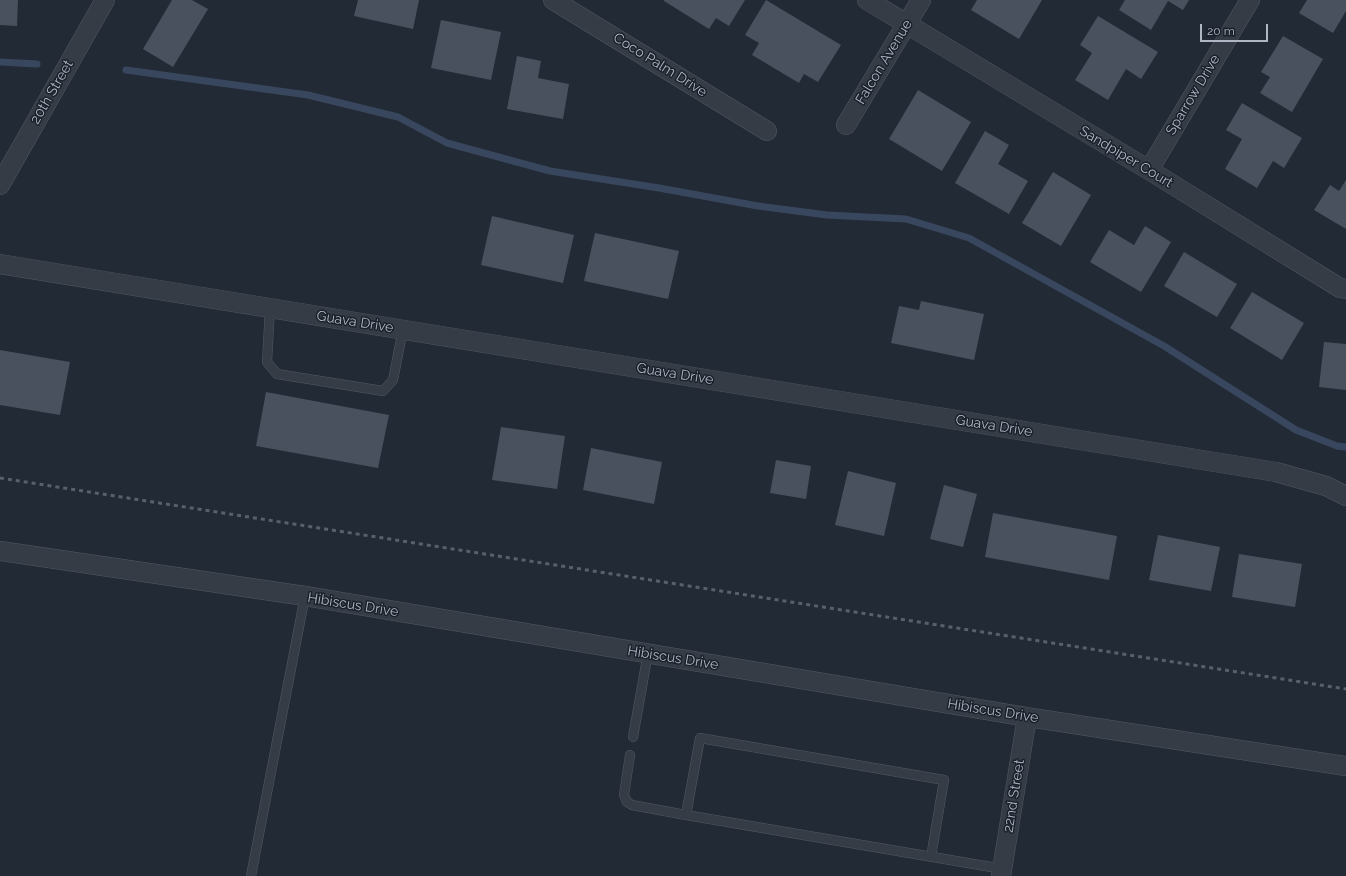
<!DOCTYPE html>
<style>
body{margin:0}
#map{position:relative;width:1346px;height:876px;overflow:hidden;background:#222a36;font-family:Raleway,sans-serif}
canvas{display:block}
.scale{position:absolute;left:1200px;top:24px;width:68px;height:18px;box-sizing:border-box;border:2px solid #b0b6c3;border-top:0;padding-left:5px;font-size:12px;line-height:14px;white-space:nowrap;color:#b0b6c3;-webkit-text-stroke:3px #1b212b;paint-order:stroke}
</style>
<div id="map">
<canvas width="1346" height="876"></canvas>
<div class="scale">20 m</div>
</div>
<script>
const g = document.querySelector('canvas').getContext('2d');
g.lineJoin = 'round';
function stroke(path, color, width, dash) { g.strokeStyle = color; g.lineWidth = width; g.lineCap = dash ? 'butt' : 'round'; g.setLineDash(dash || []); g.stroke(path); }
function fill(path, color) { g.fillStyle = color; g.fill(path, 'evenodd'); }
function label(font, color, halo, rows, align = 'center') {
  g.font = font + ' Raleway,sans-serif'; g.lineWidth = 3; g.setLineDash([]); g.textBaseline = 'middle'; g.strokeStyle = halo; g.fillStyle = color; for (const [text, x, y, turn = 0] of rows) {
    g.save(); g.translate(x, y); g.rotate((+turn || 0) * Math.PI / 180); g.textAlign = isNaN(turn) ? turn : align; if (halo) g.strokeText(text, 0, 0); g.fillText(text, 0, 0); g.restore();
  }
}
const stream = new Path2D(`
 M0 62 37 64
 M126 70 308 95 398 117 447 143 550 171 659 188 758 206 827 215 906 219 969 238 1164 346 1296 430 1337 446 1346 447`);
const building = new Path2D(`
 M0 0H18L17 26 0 25Z
 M172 0H192L208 9 173 67 143 49Z
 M358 0H419L413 29 354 16Z
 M664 0H745L729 26 716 18 709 29 664 1Z
 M766 0 841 45 818 82 804 74 799 83 752 55 759 43 745 35Z
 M977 0H1042L1019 39 971 10Z
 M1125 0H1189L1183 10 1168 1 1151 30 1119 10Z
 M1307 0H1346V11L1333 33 1299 13Z
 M1098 16 1158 52 1141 79 1126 69 1108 100 1075 80 1092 53 1080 45Z
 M441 20 501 32 491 80 431 68Z
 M1283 36 1323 59 1292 112 1260 93 1270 77 1261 72Z
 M517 56 541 61 538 78 569 84 563 119 507 109Z
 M918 90 971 122 942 171 889 139Z
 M1242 103 1302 138 1284 168 1273 161 1257 188 1225 169 1242 139 1226 130Z
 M985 131 1009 145 998 164 1028 181 1009 214 955 183Z
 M1053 172 1091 195 1061 246 1022 223Z
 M1346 180V229L1314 210 1330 185 1339 191Z
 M492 216 574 235 563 283 481 265Z
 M1145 226 1171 242 1141 292 1090 262 1109 230 1134 245Z
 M595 233 679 251 668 299 584 281Z
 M1184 252 1237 284 1217 317 1164 286Z
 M1252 292 1304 323 1282 360 1230 328Z
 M921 301 984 314 974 360 891 343 899 306 919 310Z
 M1324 342 1346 344V390L1319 387Z
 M0 350 70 362 60 415 0 405Z
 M266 392 389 415 378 468 256 446Z
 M501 427 565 436 557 489 492 480Z
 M591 448 662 462 654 504 583 490Z
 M776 460 811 466 806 499 770 493Z
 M848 471 896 483 884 536 835 525Z
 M944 485 977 494 963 547 930 539Z
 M993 513 1117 536 1109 580 985 557Z
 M1158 535 1220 547 1211 591 1149 580Z
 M1239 554 1302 564 1295 607 1232 597Z`);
const lane = new Path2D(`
 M270 308 267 362 277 374 383 391 393 380 403 329
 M633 737 648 653
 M630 755 624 795 627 802 632 805 686 815
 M931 857 944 780 700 738 686 815 1003 869
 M251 876 305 596`);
const street = new Path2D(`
 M553 0 767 131
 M867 0 1149 170 1340 288 1346 289
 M846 125 921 0
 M1149 170 1250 0
 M0 185 105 0
 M0 264 1276 472 1326 486 1346 496
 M0 551 305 596 1027 717 1346 766
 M1001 876 1027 717`);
const rail = new Path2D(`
 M0 478 1346 689`);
const streetNames = [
 ["Falcon Avenue",884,62,-59],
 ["Coco Palm Drive",660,65,32],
 ["20th Street",52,92,-60],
 ["Sparrow Drive",1193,95,-59],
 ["Sandpiper Court",1126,157,31],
 ["Guava Drive",355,322,9],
 ["Guava Drive",675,374,9],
 ["Guava Drive",994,426,9],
 ["Hibiscus Drive",353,605,9],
 ["Hibiscus Drive",673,658,9],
 ["Hibiscus Drive",993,711,9],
 ["22nd Street",1014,796,-81]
];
stroke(stream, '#39475e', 7);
fill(building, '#49515f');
stroke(lane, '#535964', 10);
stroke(street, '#535964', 20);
stroke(lane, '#353c46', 9);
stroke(street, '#353c46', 19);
stroke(rail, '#58606d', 3, [4, 4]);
label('14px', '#b0b6c3', '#1b212b', streetNames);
</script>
